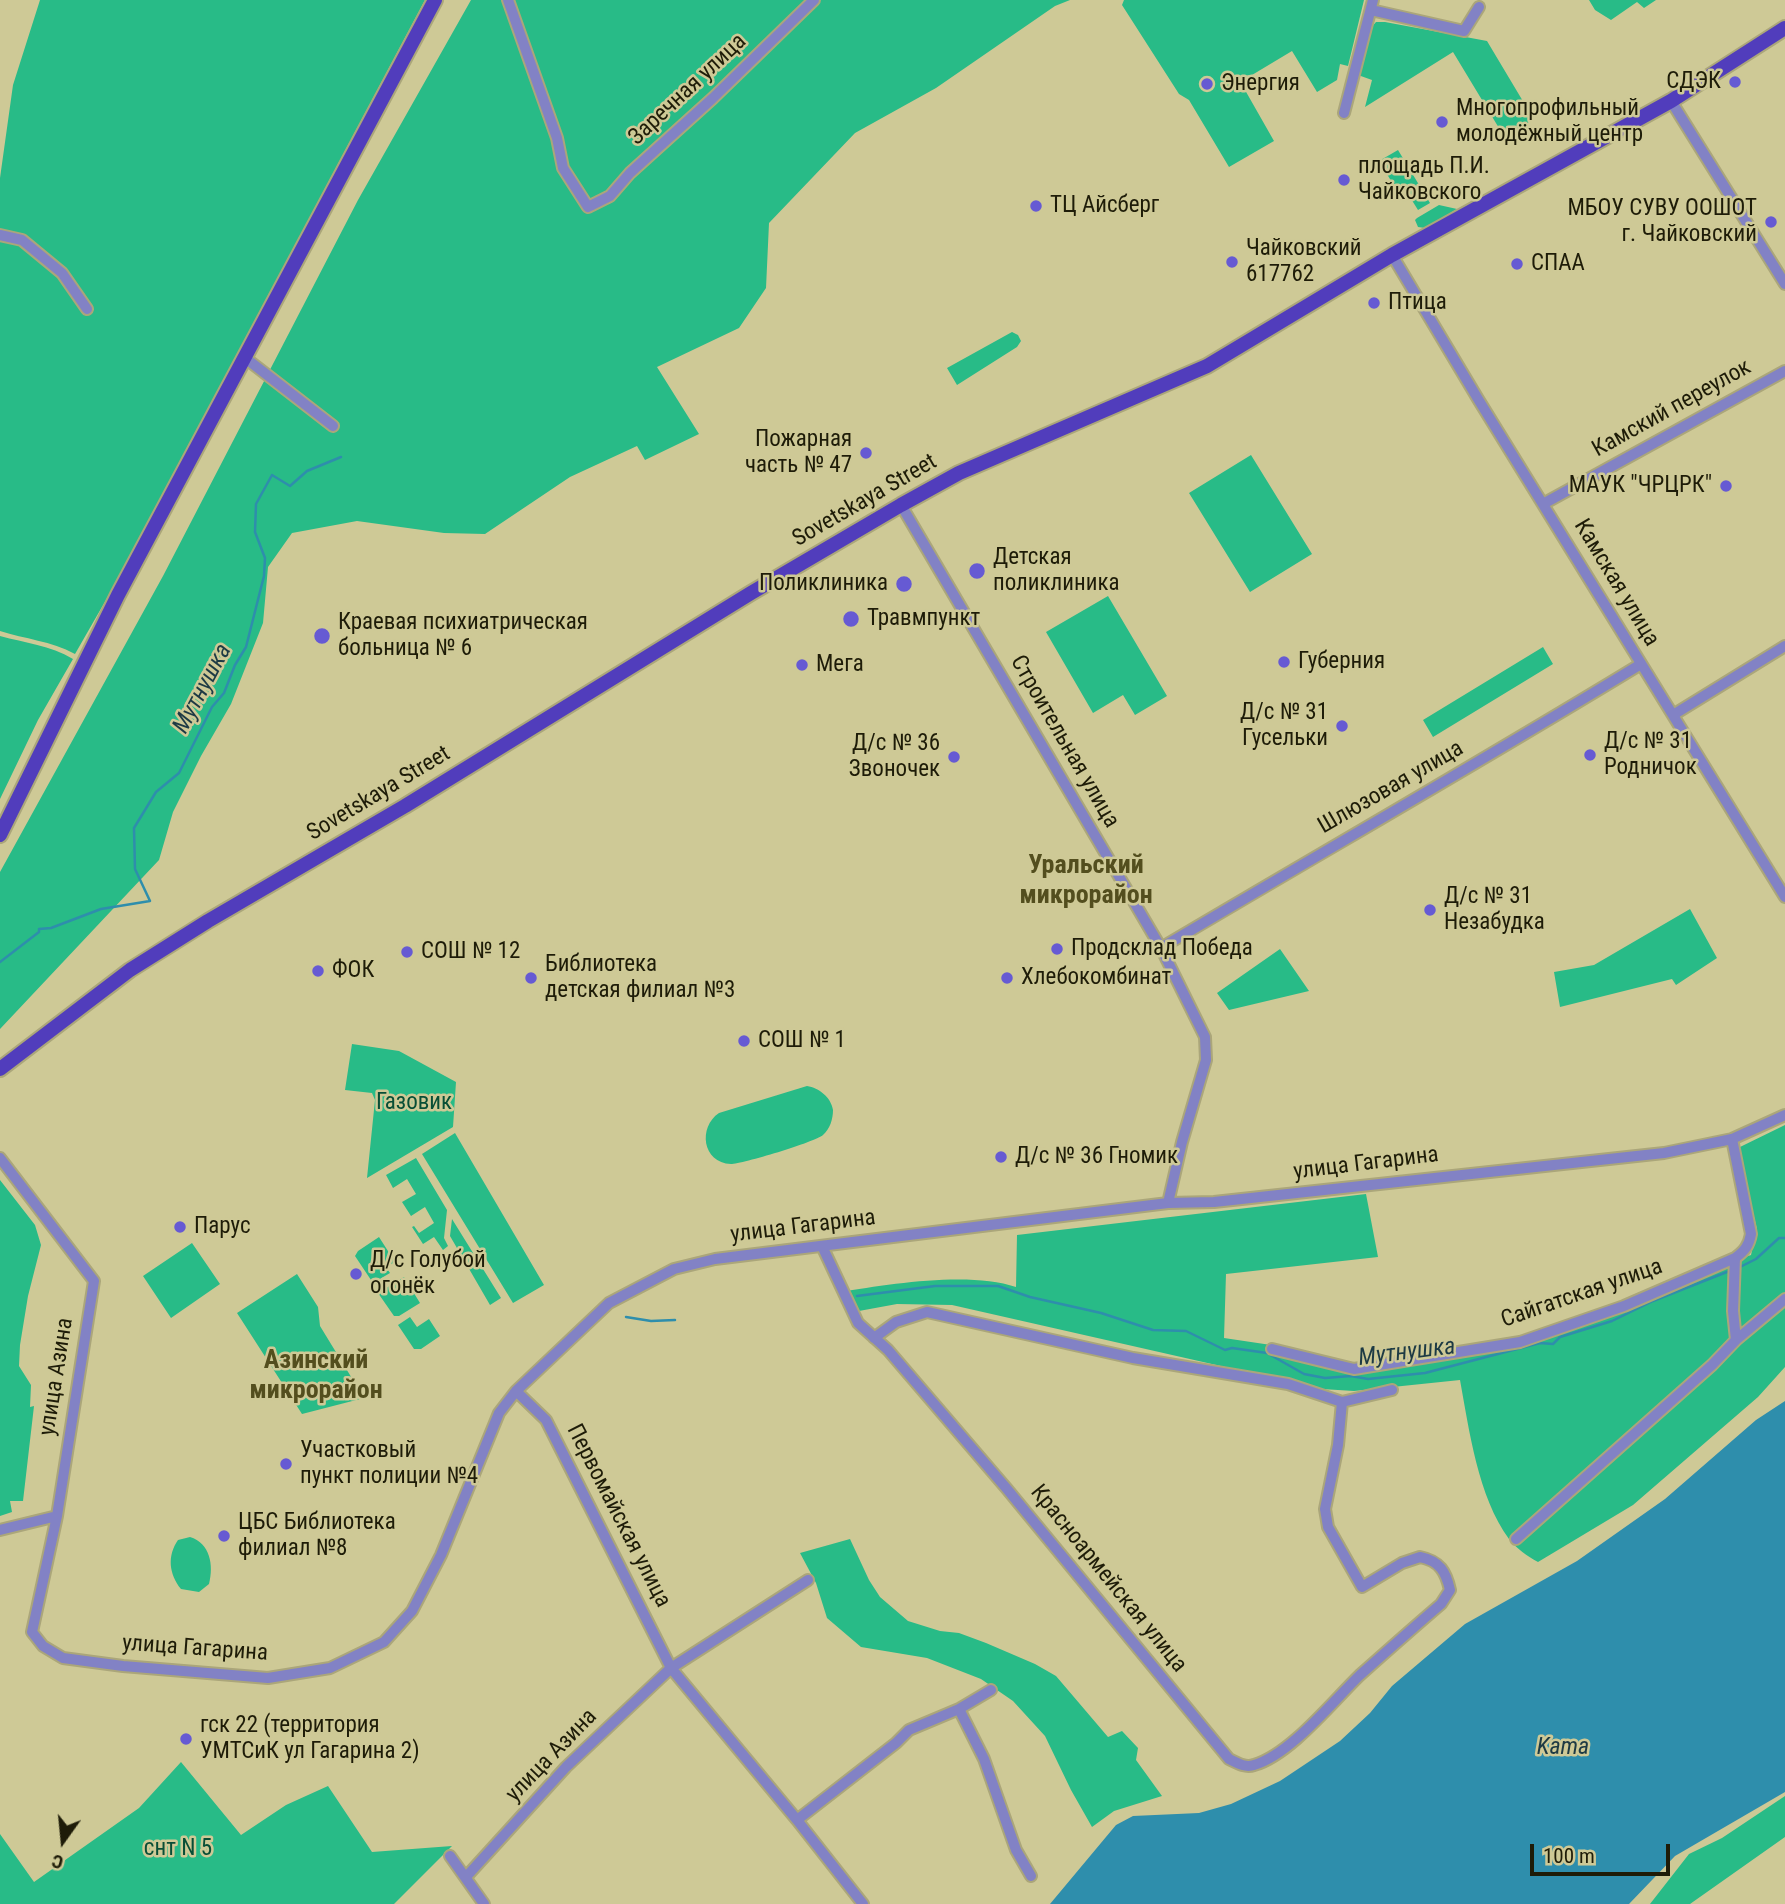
<!DOCTYPE html>
<meta charset="utf-8">
<style>
body{margin:0}
#map{position:relative;width:1785px;height:1904px;overflow:hidden;background:#cec996;font-family:"Roboto Condensed",sans-serif}
canvas{display:block}
.north{position:absolute;left:28px;top:1806px;width:70px;height:70px;-webkit-text-stroke:5px #cec996;paint-order:stroke;rotate:195deg;font-size:19px;font-weight:700;line-height:28px;text-align:center;color:#1e1c08}
.north::after{content:'';display:block;margin:auto;width:24px;height:32px;background:#1e1c08;clip-path:polygon(50% 0,100% 100%,50% 72%,0 100%)}
.scale{position:absolute;left:1530px;top:1844px;width:140px;height:32px;box-sizing:border-box;border:4px solid #1e1c08;border-top:0;padding-left:9px;font-size:21px;line-height:24px;white-space:nowrap;color:#1e1c08;-webkit-text-stroke:5px #cec996;paint-order:stroke}
</style>
<div id="map">
<canvas width="1785" height="1904"></canvas>
<div class="north">С</div>
<div class="scale">100 m</div>
</div>
<script>
const g = document.querySelector('canvas').getContext('2d');
g.lineJoin = 'round';
function fill(path, color) { g.fillStyle = color; g.fill(path, 'evenodd'); }
function stroke(path, color, width, dash) { g.strokeStyle = color; g.lineWidth = width; g.lineCap = dash ? 'butt' : 'round'; g.setLineDash(dash || []); g.stroke(path); }
function label(font, color, halo, rows, align = 'center') {
  g.font = font + ' "Roboto Condensed",sans-serif'; g.lineWidth = 5; g.setLineDash([]); g.textBaseline = 'middle'; g.strokeStyle = halo; g.fillStyle = color; for (const [text, x, y, turn = 0] of rows) {
    g.save(); g.translate(x, y); g.rotate((+turn || 0) * Math.PI / 180); g.textAlign = isNaN(turn) ? turn : align; if (halo) g.strokeText(text, 0, 0); g.fillText(text, 0, 0); g.restore();
  }
}
const green = new Path2D(`
 M40 0H425L118 579 75 654C51 641 25 639 0 631V178L13 85Z
 M471 0H1070L1055 6 936 88 855 133 769 223 766 288 739 328 657 367 699 434 645 460 637 446 570 477 485 534 444 533 357 521 292 533 268 567 263 623 231 704 201 756 173 812 159 860 0 1029V872L163 576 358 200Z
 M1124 0H1364L1348 66 1340 64 1337 80 1317 92 1292 51 1252 75 1237 76 1274 141 1229 167 1189 100 1179 94 1122 5Z
 M1589 0H1656L1644 8 1637 2 1611 20 1595 10Z
 M1376 22H1385L1487 41 1530 113 1526 134 1508 143 1453 52 1365 107 1372 80 1358 75 1370 29Z
 M1398 150 1430 203 1418 210 1403 186 1393 184 1379 161Z
 M1439 205 1457 209 1425 228 1418 227 1415 220 1417 218Z
 M1012 332 1018 335 1021 341 1017 347 957 385 947 368Z
 M1251 455 1312 554 1250 592 1189 493Z
 M1108 596 1167 696 1135 715 1123 695 1093 713 1046 632Z
 M0 636C25 643 50 645 73 659L38 720 0 799Z
 M1543 647 1553 664 1433 737 1423 720Z
 M1690 909 1717 958 1676 985 1672 979 1560 1007 1554 972 1594 965Z
 M1280 949 1309 991 1229 1010 1217 993Z
 M352 1044 399 1051 456 1082 453 1127 367 1178 375 1100 372 1093 345 1090Z
 M807 1086C819 1088 831 1097 833 1110 833 1119 830 1129 823 1135 815 1142 742 1164 731 1164 702 1163 698 1127 719 1113Z
 M1785 1125V1367L1758 1397 1633 1505 1538 1562C1527 1556 1517 1549 1509 1539 1478 1497 1469 1429 1460 1380L1354 1391 1322 1389 952 1305 897 1304 848 1313 840 1292C889 1284 970 1271 1016 1287L1017 1235 1366 1194 1378 1257 1226 1274 1224 1338 1271 1345 1354 1372 1523 1344 1678 1281 1751 1255 1757 1229 1741 1165 1740 1147Z
 M455 1133 544 1285 513 1303 422 1154Z
 M416 1158 447 1210 444 1238 448 1246 443 1250 434 1237 423 1244 412 1227 414 1226 419 1233 434 1223 425 1207 411 1216 402 1202 416 1194 407 1179 393 1188 386 1175Z
 M0 1180 35 1225 41 1245 28 1296 20 1345 19 1366 31 1385 30 1407 34 1406 23 1501H10L12 1512 0 1516Z
 M452 1219 501 1298 490 1305 450 1236Z
 M379 1237 395 1262 386 1267 390 1273 373 1283 355 1256 358 1251Z
 M192 1243 220 1284 171 1318 143 1276Z
 M297 1274 318 1307 320 1326 364 1398 302 1414 237 1313Z
 M404 1277 420 1303 399 1316H394L378 1293Z
 M410 1317 417 1327 429 1319 440 1336 421 1349H414L398 1325Z
 M190 1537C210 1543 214 1565 209 1584L199 1592 181 1589C169 1574 167 1556 178 1540Z
 M850 1539 869 1580 880 1597 908 1621 940 1631 959 1633 986 1643 1035 1664 1056 1676 1108 1737 1122 1731 1138 1748 1136 1760 1162 1796 1114 1811 1092 1827 1071 1790 1045 1736 1013 1701 981 1679 927 1658 861 1647 827 1618 816 1583 800 1553Z
 M181 1762 241 1835 286 1805 328 1786 372 1852 452 1846 394 1904H0V1834L34 1882 139 1808Z
 M1785 1796V1837L1690 1904H1650L1689 1854 1722 1838Z`);
const water = new Path2D(`
 M1785 1401V1792L1675 1856 1629 1904H1050L1116 1825 1133 1816 1199 1813 1231 1804 1280 1781 1340 1741 1370 1713 1392 1686 1465 1624 1577 1561 1665 1499 1756 1420Z`);
const stream = new Path2D(`
 M0 962 39 932V929L51 928 101 909 150 901 135 869 134 828 156 792 179 773 212 707 224 693 235 665 246 647 264 576 265 558 255 532 256 504 272 475 290 486 307 471 341 457
 M1738 1268 1756 1259 1779 1238H1785
 M857 1296 935 1286H998L1030 1297 1101 1313 1153 1330 1186 1331 1225 1350 1232 1348 1267 1353 1304 1374 1325 1378 1351 1376 1368 1379 1425 1373 1540 1343 1553 1344 1560 1337 1612 1321 1653 1301 1732 1270
 M626 1317 651 1321 675 1320`);
const minor = new Path2D(`
 M508 0 557 138 563 168 588 207 610 196 630 173 713 98 814 0
 M1371 10 1464 31 1479 7
 M1671 101 1785 284
 M1344 113 1373 0
 M0 235 22 240 62 273 87 309
 M1392 255 1478 399 1785 897
 M244 357 333 426
 M1543 504 1785 371
 M901 505 1161 948 1205 1037 1206 1060 1182 1142 1168 1203
 M1673 715 1785 646
 M1161 948C1321 853 1482 761 1641 664
 M0 1158 94 1281 57 1516 32 1632 43 1646 63 1658 123 1666 268 1678 330 1668 384 1642 412 1611 441 1555 499 1413 516 1391 609 1303 674 1269 715 1259 1168 1203 1214 1202 1664 1153 1732 1139 1785 1115
 M822 1246 858 1323 888 1350 1007 1489 1229 1759C1237 1763 1245 1768 1254 1765 1290 1755 1333 1701 1360 1675 1387 1651 1414 1627 1441 1604L1450 1590C1446 1572 1440 1561 1420 1557L1402 1563 1362 1587 1328 1527 1325 1509 1338 1445 1342 1402
 M1735 1258 1733 1311 1736 1340
 M874 1338 896 1322 927 1312 1133 1358 1288 1384 1342 1402 1392 1390
 M1272 1349 1354 1369 1520 1342 1624 1306 1735 1258C1745 1251 1749 1245 1751 1234L1732 1139
 M516 1391 546 1420 671 1668 797 1820 863 1904
 M0 1530 57 1516
 M1516 1539 1712 1365 1736 1340 1785 1299
 M959 1709 984 1759 1016 1850 1031 1876
 M797 1820 896 1743 909 1730 959 1709 991 1690
 M450 1856 484 1904
 M466 1877 566 1767 671 1668 808 1580`);
const major = new Path2D(`
 M0 835 118 595 435 0
 M0 1069 130 970 208 921 405 806 751 593 901 505 959 473 1207 366 1392 255 1671 101 1785 28`);
const markers = [
 [1735,82,7,"#665ad3"],
 [1207,84,7,"#665ad3"],
 [1442,122,7,"#665ad3"],
 [1344,180,7,"#665ad3"],
 [1036,206,7,"#665ad3"],
 [1771,222,7,"#665ad3"],
 [1232,262,7,"#665ad3"],
 [1517,264,7,"#665ad3"],
 [1374,303,7,"#665ad3"],
 [866,453,7,"#665ad3"],
 [1726,486,7,"#665ad3"],
 [977,571,9,"#665ad3"],
 [904,584,9,"#665ad3"],
 [851,619,9,"#665ad3"],
 [322,636,9,"#665ad3"],
 [1284,662,7,"#665ad3"],
 [802,665,7,"#665ad3"],
 [1342,726,7,"#665ad3"],
 [1590,755,7,"#665ad3"],
 [954,757,7,"#665ad3"],
 [1430,910,7,"#665ad3"],
 [1057,949,7,"#665ad3"],
 [407,952,7,"#665ad3"],
 [318,971,7,"#665ad3"],
 [531,978,7,"#665ad3"],
 [1007,978,7,"#665ad3"],
 [744,1041,7,"#665ad3"],
 [1001,1157,7,"#665ad3"],
 [180,1227,7,"#665ad3"],
 [356,1274,7,"#665ad3"],
 [286,1464,7,"#665ad3"],
 [224,1536,7,"#665ad3"],
 [186,1739,7,"#665ad3"]
];
const poiNames = [
 ["СДЭК",1721,82,"right"],
 ["Энергия",1221,84],
 ["Многопрофильный",1456,109],
 ["молодёжный центр",1456,135],
 ["площадь П.И.",1358,167],
 ["Чайковского",1358,193],
 ["ТЦ Айсберг",1050,206],
 ["МБОУ СУВУ ООШОТ",1757,209,"right"],
 ["г. Чайковский",1757,235,"right"],
 ["Чайковский",1246,249],
 ["617762",1246,275],
 ["СПАА",1531,264],
 ["Птица",1388,303],
 ["Пожарная",852,440,"right"],
 ["часть № 47",852,466,"right"],
 ["МАУК \"ЧРЦРК\"",1712,486,"right"],
 ["Детская",993,558],
 ["поликлиника",993,584],
 ["Поликлиника",888,584,"right"],
 ["Травмпункт",867,619],
 ["Краевая психиатрическая",338,623],
 ["больница № 6",338,649],
 ["Губерния",1298,662],
 ["Мега",816,665],
 ["Д/с № 31",1328,713,"right"],
 ["Гусельки",1328,739,"right"],
 ["Д/с № 31",1604,742],
 ["Родничок",1604,768],
 ["Д/с № 36",940,744,"right"],
 ["Звоночек",940,770,"right"],
 ["Д/с № 31",1444,897],
 ["Незабудка",1444,923],
 ["Продсклад Победа",1071,949],
 ["СОШ № 12",421,952],
 ["Библиотека",545,965],
 ["детская филиал №3",545,991],
 ["ФОК",332,971],
 ["Хлебокомбинат",1021,978],
 ["СОШ № 1",758,1041],
 ["Д/с № 36 Гномик",1015,1157],
 ["Парус",194,1227],
 ["Д/с Голубой",370,1261],
 ["огонёк",370,1287],
 ["Участковый",300,1451],
 ["пункт полиции №4",300,1477],
 ["ЦБС Библиотека",238,1523],
 ["филиал №8",238,1549],
 ["гск 22 (территория",200,1726],
 ["УМТСиК ул Гагарина 2)",200,1752]
];
const streetNames = [
 ["Заречная улица",688,90,-43],
 ["Камский переулок",1672,409,-29],
 ["Sovetskaya Street",865,501,-30],
 ["Камская улица",1616,583,59],
 ["Строительная улица",1064,742,60],
 ["Шлюзовая улица",1391,788,-30],
 ["Sovetskaya Street",379,794,-31],
 ["улица Гагарина",1366,1164,-7],
 ["улица Гагарина",803,1227,-7],
 ["Сайгатская улица",1582,1294,-19],
 ["улица Азина",57,1377,-81],
 ["Первомайская улица",618,1516,63],
 ["Красноармейская улица",1108,1579,51],
 ["улица Гагарина",195,1649,4],
 ["улица Азина",552,1756,-46]
];
const parkNames = [
 ["Газовик",414,1103],
 ["снт N 5",178,1849]
];
const waterNames = [
 ["Мутнушка",203,689,-62],
 ["Мутнушка",1407,1353,-7],
 ["Kama",1563,1748]
];
const quarterNames = [
 ["Уральский",1086,866],
 ["микрорайон",1086,896],
 ["Азинский",316,1361],
 ["микрорайон",316,1391]
];
fill(green, '#28bb87');
fill(water, '#2e8eac');
stroke(stream, '#2e8eac', 2.5);
stroke(minor, '#aba67a', 14);
stroke(major, '#aba67a', 18);
stroke(minor, '#8282c5', 10);
stroke(major, '#513dbc', 14);
for (const [x, y, r, color] of markers) { const dot = new Path2D(); dot.arc(x, y, r, 0, 2 * Math.PI); g.fillStyle = color; g.fill(dot); stroke(dot, '#cec996', 2.5); }
label('23px', '#1e1c08', '#cec996', poiNames, 'left');
label('23px', '#1e1c08', '#cec996', streetNames);
label('23px', '#084e36', '#cec996', parkNames);
label('italic 24px', '#1d3a44', '#cec996', waterNames);
label('bold 26px', '#534e1e', '#cec996', quarterNames);
</script>
